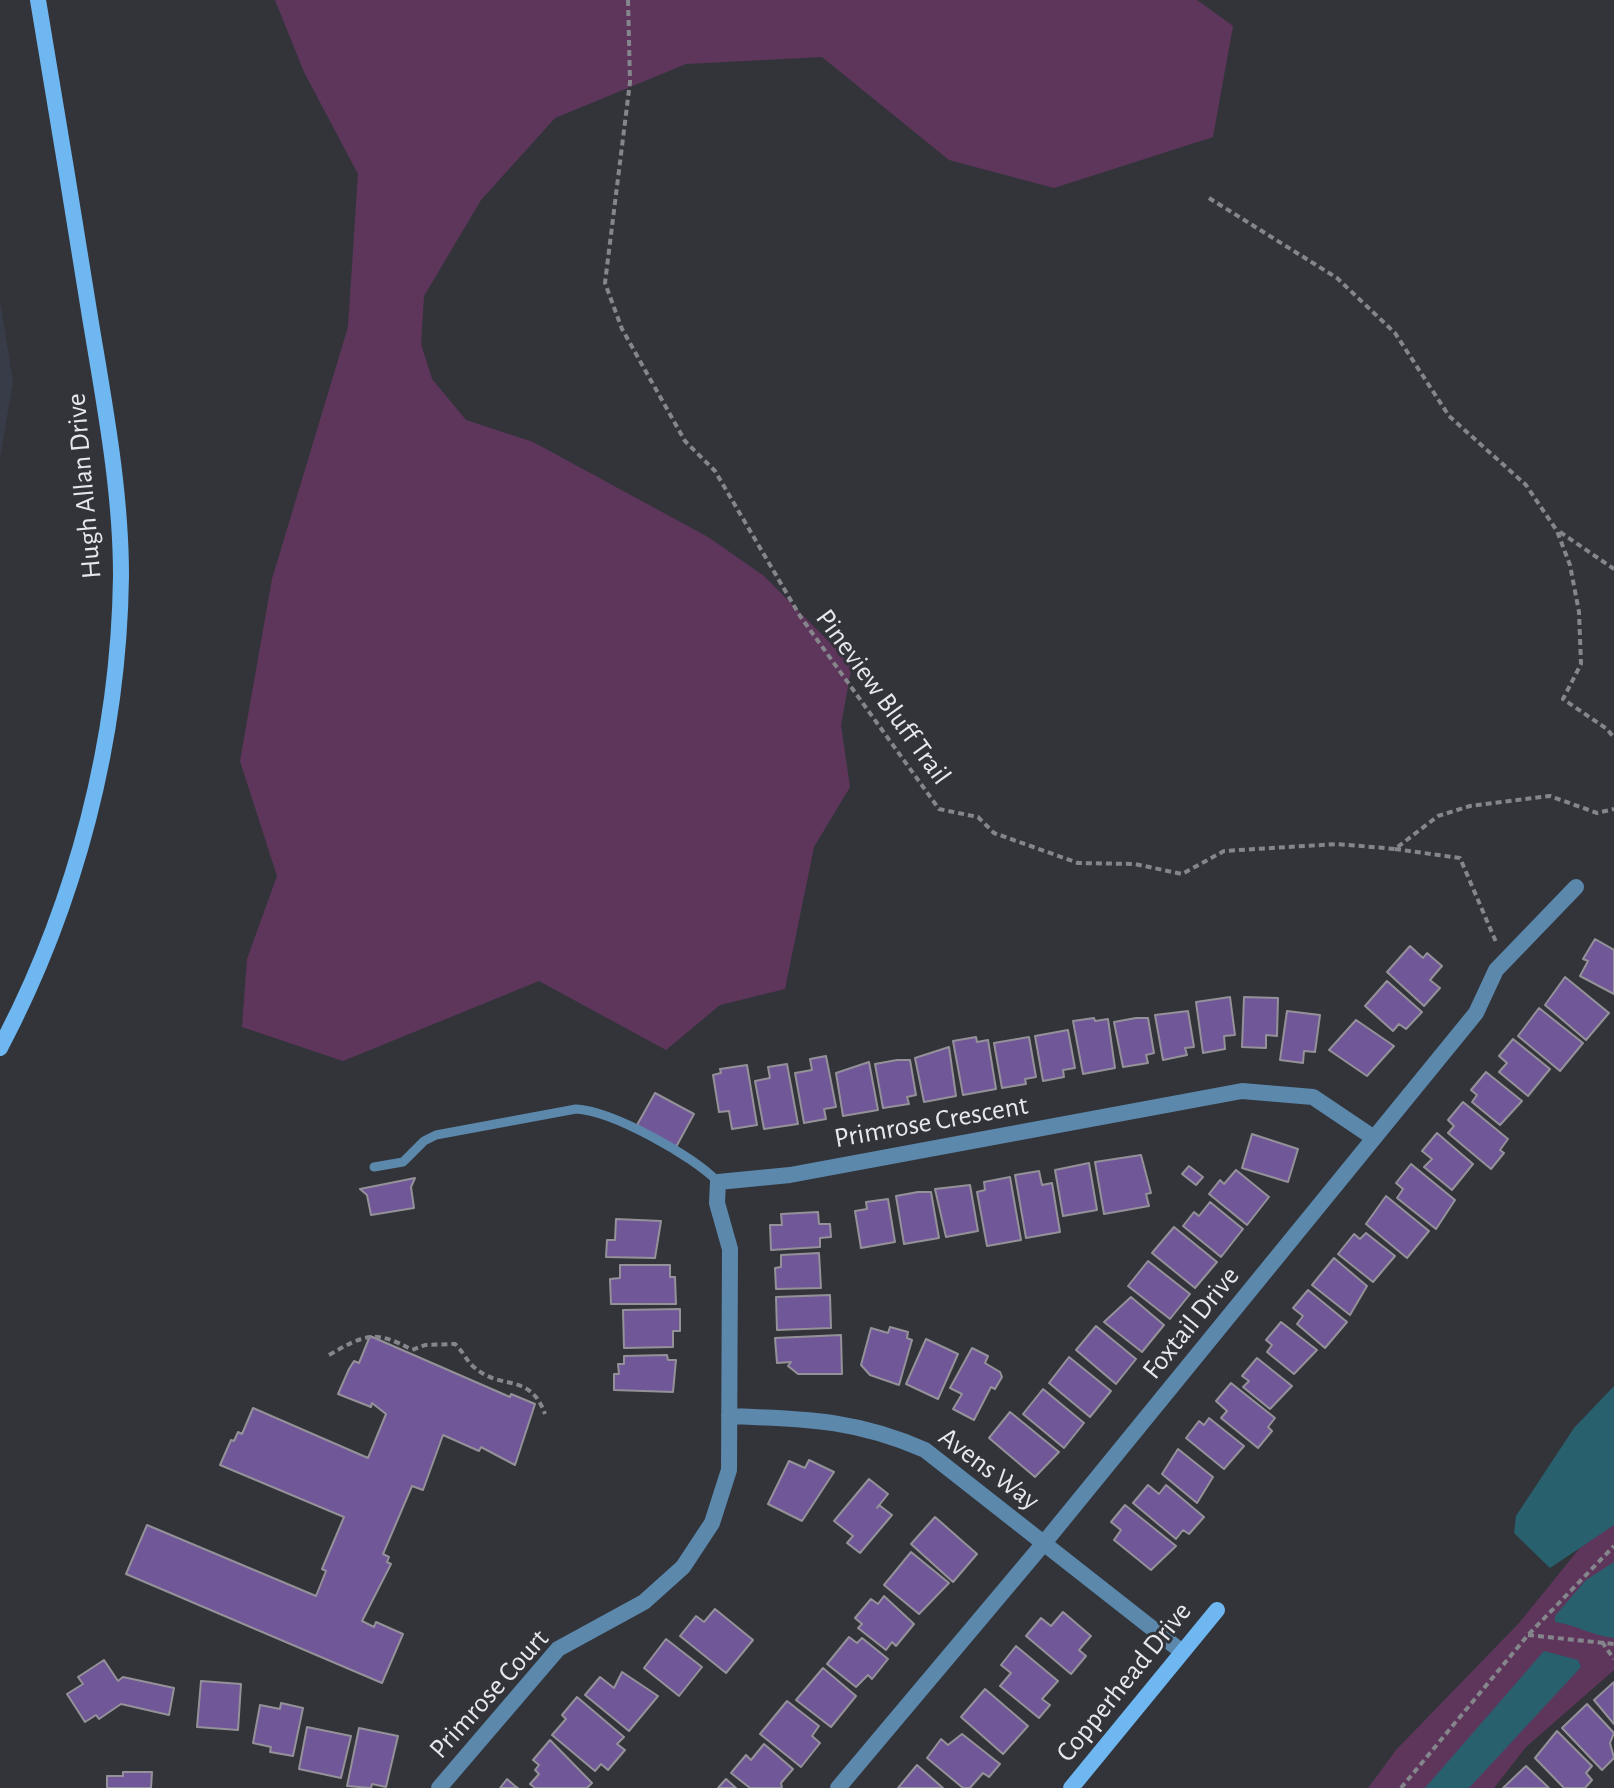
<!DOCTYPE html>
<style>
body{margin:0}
canvas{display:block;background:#32343a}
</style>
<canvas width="1614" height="1788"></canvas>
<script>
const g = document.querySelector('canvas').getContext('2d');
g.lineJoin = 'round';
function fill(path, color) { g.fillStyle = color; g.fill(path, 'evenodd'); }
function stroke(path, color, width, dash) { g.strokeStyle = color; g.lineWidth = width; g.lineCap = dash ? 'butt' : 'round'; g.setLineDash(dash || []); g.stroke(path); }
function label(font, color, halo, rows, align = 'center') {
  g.font = font + ' "Alegreya Sans",sans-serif'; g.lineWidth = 6; g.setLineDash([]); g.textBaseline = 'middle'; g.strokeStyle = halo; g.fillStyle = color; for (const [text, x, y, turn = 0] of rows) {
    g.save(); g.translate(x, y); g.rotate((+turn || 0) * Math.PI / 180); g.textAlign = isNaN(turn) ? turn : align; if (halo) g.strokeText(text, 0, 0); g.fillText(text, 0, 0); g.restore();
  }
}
const built = new Path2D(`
 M0 300 13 382 0 458Z`);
const green = new Path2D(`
 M275 0H1197L1233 26 1213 137 1054 188 949 160 822 57 686 64 555 118 481 200 424 296 421 344 432 379 466 420 533 442 708 537 764 576 852 665 841 725 850 787 814 847 785 989 720 1005 666 1050 539 981 343 1061 242 1027 247 959 277 876 240 761 272 579 348 327 358 174 304 72Z
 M1614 1506V1670L1526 1747 1494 1788H1368L1396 1750 1519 1623Z`);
const water = new Path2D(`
 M1614 1386V1525L1550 1568 1514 1533 1516 1516 1574 1428Z
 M1614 1562V1638C1592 1636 1577 1625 1555 1622V1616L1586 1580Z
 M1544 1651 1578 1660 1581 1667 1469 1788H1425Z`);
const building = new Path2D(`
 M1595 939 1614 950V994L1580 976 1588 961 1583 959Z
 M1410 946 1423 958 1427 953 1442 966 1430 980 1440 988 1424 1006 1387 972Z
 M1565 977 1609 1013 1586 1040 1545 1005Z
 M1387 981 1422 1012 1406 1029 1399 1024 1393 1031 1365 1006Z
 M1230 997 1235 1035 1224 1036 1225 1049 1203 1053 1196 1002Z
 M1244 997 1278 998 1277 1036 1266 1035V1048L1242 1047Z
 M1539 1008 1583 1043 1560 1071 1518 1036Z
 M1188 1011 1194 1047 1185 1048 1187 1055 1163 1060 1155 1015Z
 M1287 1011 1320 1015 1315 1052 1304 1051 1303 1063 1280 1060Z
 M1094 1018 1095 1021 1108 1019 1115 1068 1083 1074 1073 1021Z
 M1136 1018H1148L1154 1053 1146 1055 1148 1063 1123 1067 1114 1022Z
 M1356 1020 1394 1046 1367 1076 1329 1050Z
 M1068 1030 1075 1068 1063 1070 1064 1077 1043 1081 1035 1036Z
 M976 1037 977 1042 988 1040 996 1089 963 1095 953 1041Z
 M1029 1037 1036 1077 1025 1079 1026 1084 1002 1088 994 1043Z
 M1513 1039 1550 1069 1528 1096 1499 1072 1507 1063 1499 1056Z
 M949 1047 956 1096 924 1102 915 1058Z
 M826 1056 836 1107 824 1109 826 1119 804 1123 795 1073 812 1070 810 1059Z
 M897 1060H910L916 1095 907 1097 909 1104 883 1108 875 1064Z
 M869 1062 878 1110 843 1116 836 1073Z
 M787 1064 798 1124 764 1129 755 1081 770 1078 768 1067Z
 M747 1065 757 1125 732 1129 729 1111 719 1112 713 1075 721 1073 720 1069Z
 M1486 1072 1522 1101 1500 1125 1472 1102 1477 1095 1471 1090Z
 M655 1093 694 1114 676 1147 637 1125Z
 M1463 1102 1508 1139 1500 1150 1504 1153 1491 1169 1448 1133 1454 1126 1448 1120Z
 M1437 1133 1473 1164 1452 1190 1424 1167 1432 1159 1422 1151Z
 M1252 1134 1298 1149 1288 1182 1242 1168Z
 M1141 1155 1151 1193 1146 1194 1149 1206 1104 1214 1095 1162Z
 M1089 1163 1097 1210 1063 1216 1055 1170Z
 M1411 1164 1455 1200 1436 1229 1397 1198 1403 1189 1396 1183Z
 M1189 1166 1203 1177 1196 1185 1182 1174Z
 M1236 1170 1269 1197 1247 1225 1209 1194 1220 1180 1224 1184Z
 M1039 1171 1042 1185 1052 1183 1060 1232 1026 1238 1015 1175Z
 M1010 1177 1021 1240 987 1246 977 1192 985 1190 984 1182Z
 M415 1178 411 1187 414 1208 371 1215 367 1195 360 1189Z
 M970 1185 978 1231 946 1237 935 1189Z
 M918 1192H931L939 1238 904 1244 896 1196Z
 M1386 1196 1429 1231 1407 1258 1366 1224Z
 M888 1199 895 1242 861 1248 855 1211 867 1209 866 1202Z
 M1210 1202 1243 1229 1221 1257 1183 1226 1194 1212 1199 1216Z
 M818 1212 819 1224H830L831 1237 820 1238V1247L771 1250 770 1225H782L781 1214Z
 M616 1219 661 1221 655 1258 606 1257 607 1240H615Z
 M1174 1227 1217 1262 1195 1288 1152 1253Z
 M1366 1233 1395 1256 1373 1282 1338 1254 1354 1234 1360 1239Z
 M819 1253 821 1288 776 1289 775 1268 781 1267V1255Z
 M1334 1258 1367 1286 1350 1315 1312 1285Z
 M1148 1261 1190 1294 1170 1319 1128 1286Z
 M620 1265H670V1277H675L676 1304H611L610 1279 620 1278Z
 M1308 1290 1347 1322 1325 1348 1297 1324 1303 1316 1293 1308Z
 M830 1295 831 1328 777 1330 776 1297Z
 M1131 1297 1164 1325 1142 1352 1104 1322Z
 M680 1309V1331H673V1347L624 1348 623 1310Z
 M1281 1322 1317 1350 1294 1374 1267 1352 1272 1345 1266 1340Z
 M1096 1326 1136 1359 1116 1384 1076 1350Z
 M890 1327 908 1332 907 1338 912 1340 899 1385 870 1375 861 1365 871 1328 888 1333Z
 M841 1335 842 1374H798L788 1366 791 1362 777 1363 775 1338Z
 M370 1336 510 1397 511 1394 535 1404 515 1465 481 1447 479 1451 443 1435 423 1490 412 1486 383 1554 389 1557 387 1562 391 1564 362 1621 374 1627 376 1622 403 1634 382 1683 126 1574 147 1525 316 1596 326 1571 322 1569 344 1517 220 1465 231 1440 234 1441 238 1432 242 1434 253 1408 368 1458 386 1414 372 1403 371 1407 338 1394 349 1369 354 1361 359 1363Z
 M926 1339 958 1354 938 1399 906 1384Z
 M972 1348 988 1356 985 1363 1000 1372 1002 1377 995 1389 991 1387 974 1420 953 1409 962 1394 950 1388Z
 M667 1355 668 1360H676L673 1392 614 1390V1374H619L618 1364H624V1356Z
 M1069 1357 1111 1391 1090 1417 1049 1383Z
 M1257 1358 1292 1386 1270 1409 1243 1387 1249 1381 1242 1376Z
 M1231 1383 1275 1418 1268 1427 1272 1431 1258 1448 1221 1418 1227 1411 1216 1401Z
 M1043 1389 1084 1423 1064 1448 1023 1414Z
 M1010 1412 1059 1452 1035 1477 989 1438Z
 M1209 1418 1244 1446 1224 1469 1186 1438 1199 1421 1204 1425Z
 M1178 1449 1213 1477 1197 1503 1162 1474Z
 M809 1460 834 1472 802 1521 768 1504 789 1461 805 1468Z
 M869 1479 888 1494 877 1508 879 1505 892 1515 860 1553 847 1543 853 1536 834 1521Z
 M1148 1485 1159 1494 1166 1485 1204 1517 1189 1534 1183 1530 1176 1539 1133 1503Z
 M1125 1505 1176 1546 1151 1570 1114 1540 1121 1530 1111 1522Z
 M935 1517 977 1554 953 1582 911 1544Z
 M911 1552 949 1583 919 1614 884 1585Z
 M884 1596 914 1624 896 1646 892 1642 886 1650 858 1628 862 1624 855 1618 871 1599 878 1604Z
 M715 1609 753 1640 726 1673 680 1636 696 1616 704 1622Z
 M1063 1612 1091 1636 1079 1650 1086 1656 1071 1674 1026 1636 1041 1618 1051 1626Z
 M849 1637 857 1643 862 1638 888 1659 872 1679 868 1675 856 1687 827 1664Z
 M666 1639 702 1667 679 1696 644 1668Z
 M1016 1646 1058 1681 1042 1699 1050 1705 1039 1718 1000 1686 1011 1673 1001 1665Z
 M104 1660 118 1681 123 1677 174 1688 169 1715 121 1704 99 1719 96 1715 85 1722 67 1694 83 1684 78 1677Z
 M823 1668 856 1696 831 1727 796 1700Z
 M622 1672 658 1696 629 1731 585 1695 600 1677 614 1688Z
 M201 1681 241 1684 238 1730 197 1727Z
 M1614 1682V1724L1594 1700Z
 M985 1689 1028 1726 1003 1754 961 1717Z
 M577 1697 624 1737 617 1744 625 1750 608 1770 601 1764 595 1771 552 1735 566 1719 562 1715Z
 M787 1701 819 1726 812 1736 820 1743 801 1767 760 1734Z
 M281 1703 303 1708 293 1756 270 1752 271 1747 253 1743 260 1705 280 1709Z
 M1587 1704 1614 1733 1610 1743 1614 1758 1602 1770 1562 1728Z
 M307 1727 351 1736 341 1778 299 1769Z
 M359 1728 398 1736 386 1787 372 1784 371 1788 347 1786Z
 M1557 1731 1592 1766 1586 1773 1592 1780 1585 1788H1564L1535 1758Z
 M962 1734 1000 1764 989 1777 983 1773 970 1788H963L927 1758 941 1739 948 1745Z
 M550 1740 592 1783 587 1788H535L530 1784 539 1774 535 1770 539 1765 533 1760Z
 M764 1744 793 1769 781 1783 782 1788H750L731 1773 746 1755 751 1760Z
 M917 1765 943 1788H898Z
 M1526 1766 1549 1788H1503Z
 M123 1772H152L151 1788H107V1776H123Z
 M507 1779 515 1786 518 1788H500Z
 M726 1779 736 1788H718Z`);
const path = new Path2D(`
 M628 0 630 82 605 283 622 329 685 441 715 471 800 616 939 809 978 817 994 833 1078 863 1135 864 1182 874 1224 851 1337 844 1395 849 1438 816 1470 806 1550 796 1597 813 1614 809
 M1209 198 1337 278 1395 333 1449 416 1526 485 1557 531 1570 565 1579 612 1581 664 1563 699 1607 729 1614 738
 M1560 532 1614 569
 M1395 849 1460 858 1496 942
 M329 1355C364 1335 375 1329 412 1350L425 1345 455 1344C463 1351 467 1362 475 1368 502 1391 530 1372 545 1414
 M1528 1635 1614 1644
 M1602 1642 1614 1659
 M1401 1788 1528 1635 1614 1546`);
const lane = new Path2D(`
 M374 1167 403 1162 424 1141 436 1135 576 1109C613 1111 693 1156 718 1182`);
const street = new Path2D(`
 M729 1416C804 1419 855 1419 925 1450L1181 1651
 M439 1788 558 1649 644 1602 683 1567 712 1523 729 1470 730 1249 717 1203 718 1182 790 1175 1242 1091 1313 1097 1374 1138
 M838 1788 1044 1543 1476 1013 1496 970 1576 887`);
const secondary = new Path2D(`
 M0 1048C76 904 119 739 121 576 121 489 104 402 90 317 73 211 56 106 38 0
 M1071 1788 1217 1610`);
const streetNames = [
 ["Hugh Allan Drive",84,486,-95],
 ["Pineview Bluff Trail",883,697,54],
 ["Primrose Crescent",931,1122,-10],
 ["Foxtail Drive",1191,1323,-51],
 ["Avens Way",989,1469,37],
 ["Copperhead Drive",1124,1682,-51],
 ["Primrose Court",489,1694,-48]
];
fill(built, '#383c48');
fill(green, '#5e365c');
fill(water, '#28606d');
fill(building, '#705798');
stroke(building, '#949199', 2);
stroke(path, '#84868b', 4, [6, 4]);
stroke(lane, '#5c88ac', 9);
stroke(street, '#5c88ac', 16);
stroke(secondary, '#6fb7f1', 16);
label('28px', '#e7e8ed', '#32343a', streetNames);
</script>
